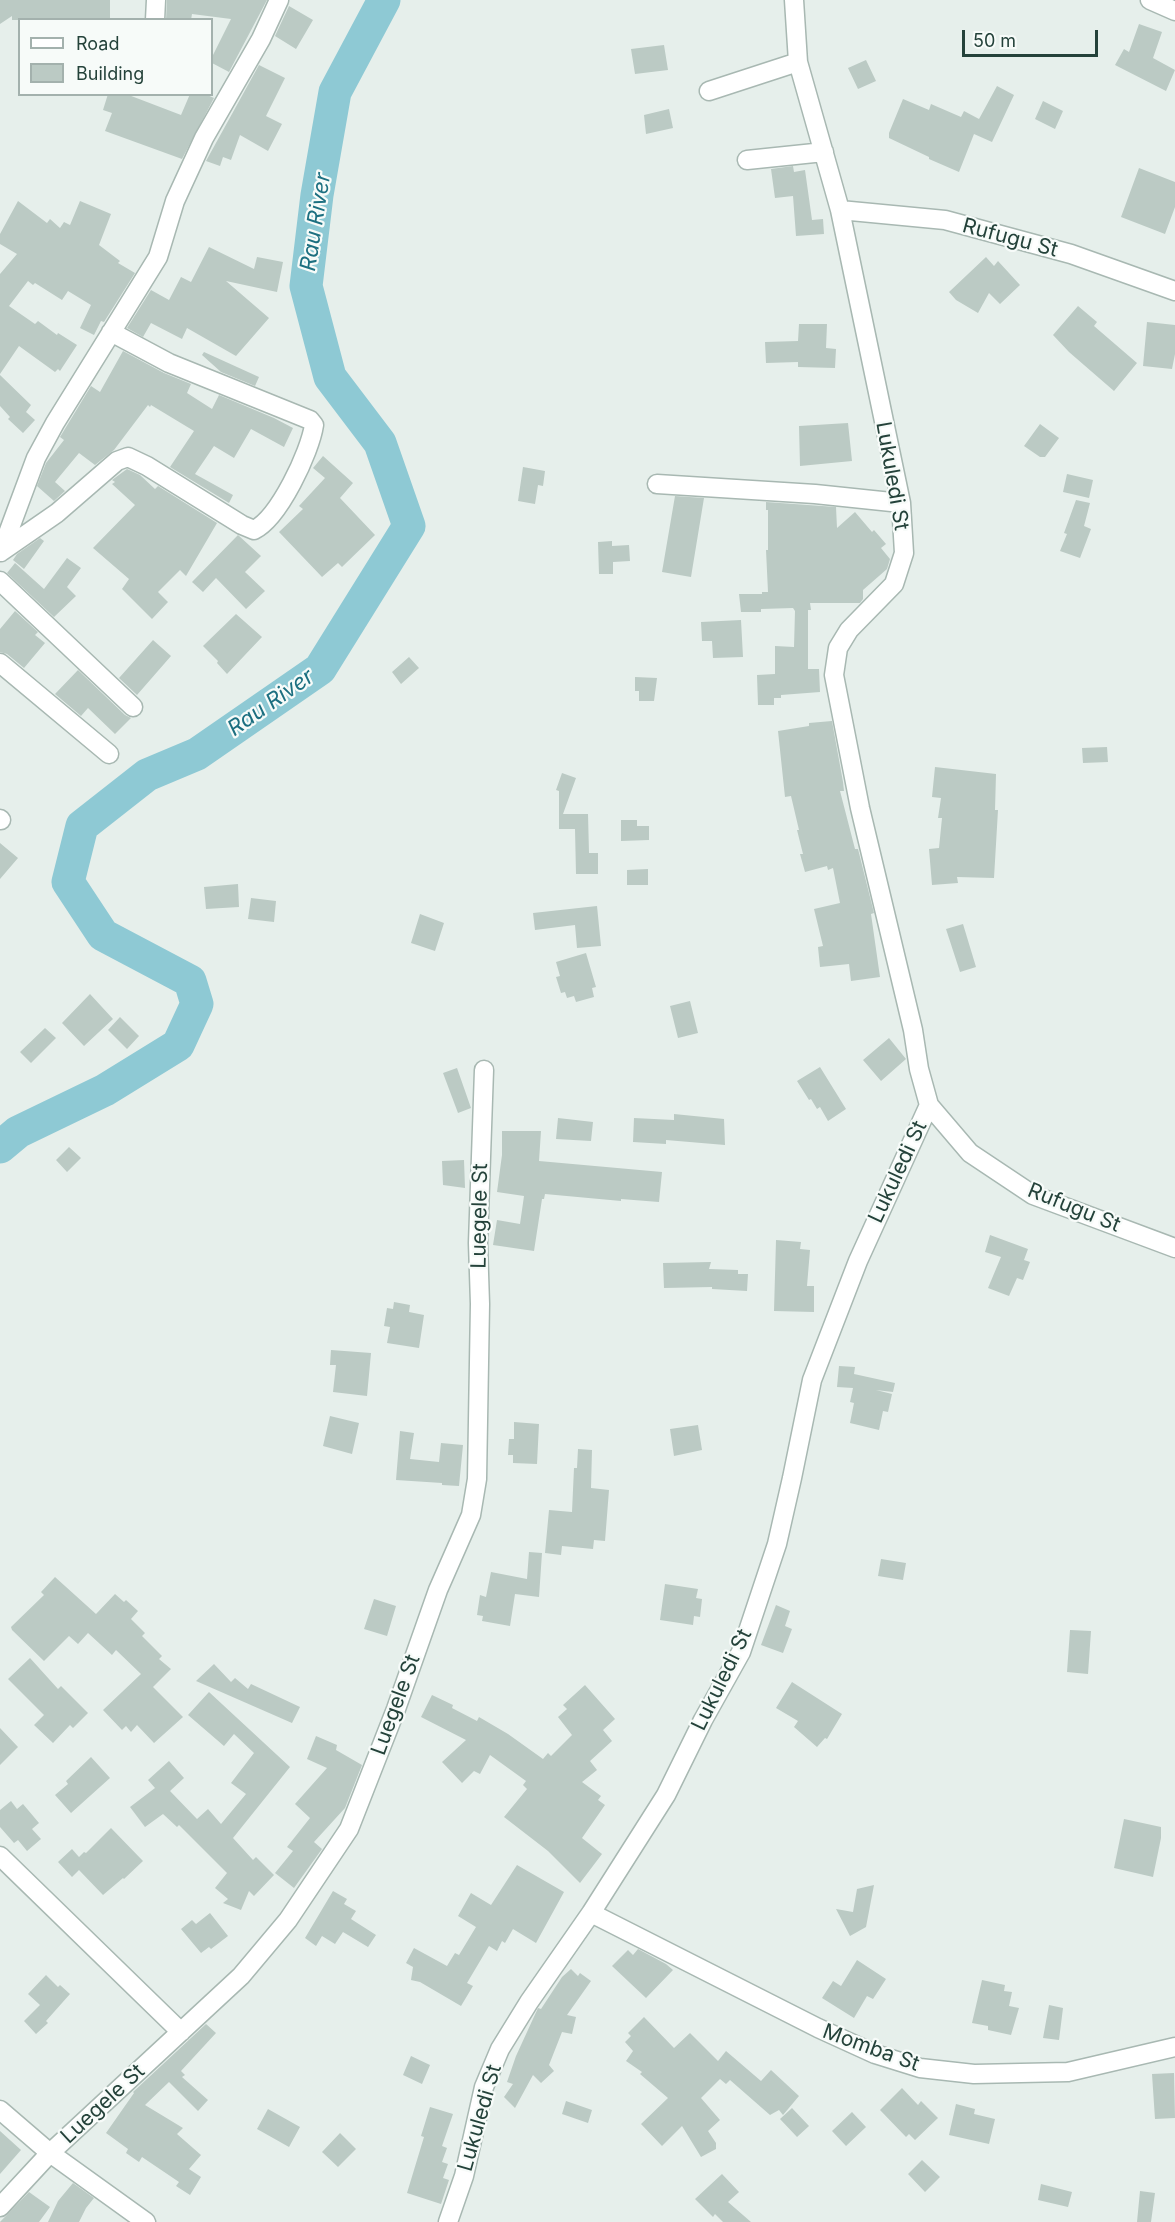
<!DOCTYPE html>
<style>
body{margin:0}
#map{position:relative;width:1175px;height:2222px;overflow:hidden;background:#e6efeb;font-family:Inter,sans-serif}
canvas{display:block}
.legend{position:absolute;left:18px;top:18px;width:195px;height:78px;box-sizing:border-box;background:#f7fbf9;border:2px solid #a3b1ad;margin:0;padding:8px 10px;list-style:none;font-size:18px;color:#24423a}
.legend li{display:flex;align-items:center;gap:12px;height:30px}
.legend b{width:30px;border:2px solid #a3b1ad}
.scale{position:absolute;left:962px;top:30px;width:136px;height:27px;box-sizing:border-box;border:3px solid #24423a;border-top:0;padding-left:8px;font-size:18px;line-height:21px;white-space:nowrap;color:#24423a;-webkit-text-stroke:4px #f7fbf9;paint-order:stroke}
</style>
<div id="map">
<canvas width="1175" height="2222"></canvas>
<ul class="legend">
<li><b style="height:8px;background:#fff"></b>Road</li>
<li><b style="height:16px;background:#bbcac4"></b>Building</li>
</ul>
<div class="scale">50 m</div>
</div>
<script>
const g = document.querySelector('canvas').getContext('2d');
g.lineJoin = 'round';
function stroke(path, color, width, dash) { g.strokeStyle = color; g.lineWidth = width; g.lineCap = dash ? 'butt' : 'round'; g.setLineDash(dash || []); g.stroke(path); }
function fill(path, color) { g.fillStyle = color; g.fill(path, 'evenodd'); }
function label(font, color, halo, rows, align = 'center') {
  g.font = font + ' Inter,sans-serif'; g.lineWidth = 4.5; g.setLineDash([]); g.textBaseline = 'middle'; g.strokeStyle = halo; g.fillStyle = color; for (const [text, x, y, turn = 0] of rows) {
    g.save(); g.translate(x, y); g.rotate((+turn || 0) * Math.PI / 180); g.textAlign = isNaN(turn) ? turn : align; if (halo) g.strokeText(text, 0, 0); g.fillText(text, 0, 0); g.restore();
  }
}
const river = new Path2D(`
 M0 1147 18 1132 105 1090 178 1045 197 1004 190 981 103 935 68 882 82 826 147 775 197 754 320 669 409 526 380 443 330 377 306 286 317 195 335 92 384 0`);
const building = new Path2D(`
 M0 0H110V20H12V16L0 24Z
 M167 0H267L229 72 212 63V57L231 19 192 14 191 20H166Z
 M289 6 313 20 296 49 275 36Z
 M1139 24 1162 32 1153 58 1175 70 1166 91 1115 65 1124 49 1129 52Z
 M664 45 668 70 635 74 631 49Z
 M866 60 876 81 858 89 848 68Z
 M259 65 285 78 266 116 282 124 268 151 240 135 231 160 223 157 220 166 206 161Z
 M997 86 1014 95 992 142 974 134 959 172 929 159V157L889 138V133L903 99 929 110 931 104 961 117 964 111 979 119Z
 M108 94H126L181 115 190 94H205L214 98 182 159 105 131 112 113 103 110Z
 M1043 101 1063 111 1055 129 1035 119Z
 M669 109 673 128 646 134 644 115Z
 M793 166 794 172 805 170 812 220 823 219 824 234 796 236 793 196 775 198 771 169Z
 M1139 168 1175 182V207L1165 234 1121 217Z
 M18 201 47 223 50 219 60 228 64 222 70 225 80 201 111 214 99 245 120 261 118 263 135 273 104 322 101 321 94 335 80 328 91 305 68 291 62 300 35 283 33 285 28 281 9 306 35 324 38 321 57 335 58 333 77 345 60 371 58 369 55 372 19 346 0 374V274L17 254 0 244V234Z
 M209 247 254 269 257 257 283 262 277 292 226 281 269 318 236 356 187 328 182 339 151 323 143 337 127 328 151 290 169 300 181 277 191 282Z
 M986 257 994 266 998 261 1020 285 1000 304 989 293 978 313 956 300 949 292Z
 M1078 306 1097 322 1094 326 1137 363 1114 391 1069 352 1053 335Z
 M1147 322 1175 325V354L1172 369 1143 366Z
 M799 324H827L826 348 836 349 835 368 798 367V362L766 363 765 342 798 341Z
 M123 351 164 373 191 384 187 393 212 409 219 395 274 418 293 428 284 447 251 429 234 458 214 446 195 474 233 495 229 503 170 467 194 431 151 405 150 407 148 405 114 450 95 465 79 453 55 482 65 491 54 501 37 486 46 463 64 440 60 437 91 386 100 392Z
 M204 352 259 377 255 386 221 372 202 355Z
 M0 375 31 405 26 412 35 420 23 433 8 419 10 417 0 406Z
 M848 423 852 461 800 466 799 426Z
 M1040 424 1059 438 1045 457H1040L1024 446Z
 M323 456 353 483 340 498 375 535 342 567 338 563 322 577 279 532 303 509 299 506 325 478 313 468Z
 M523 467 545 471 543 486 538 485 535 504 518 501Z
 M127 469 140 475 155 489 158 486 217 523 186 576 180 570 158 592 168 602 152 619 122 589 129 579 93 548 135 505 112 484 115 482 112 480Z
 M1067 474 1093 480 1089 498 1063 492Z
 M675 496 704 498 691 577 662 572Z
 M1076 500 1090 503 1084 526 1091 529 1080 558 1060 551 1067 534 1064 533Z
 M766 502 836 507 837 528 855 512 872 532 874 530 886 544 881 548 890 559 887 569 863 590V599L860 603H810L811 610H808V669H819L820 692 781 695V698H774V705H758L757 675 775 674V646L794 647 795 611 793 608 761 609V612H741L739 594H762V592H768L766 550H768V510H766Z
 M238 535 261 556 245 572 265 591 246 609 216 578 203 592 192 582Z
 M40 538 44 541 24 569 13 560 17 554Z
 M612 541V546L629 545 630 561 613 562V574H599L598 542Z
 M67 558 81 568 67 587 76 596 54 617 7 573 15 563 44 589Z
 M15 611 38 632 35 635 45 643 24 668 7 654 0 652V629Z
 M236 614 262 637 227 674 217 663 218 661 203 646Z
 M741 620 743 657 713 658 712 641H702L701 622Z
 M153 640 171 656 137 695 119 678Z
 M409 657 419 668 401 684 392 672Z
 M78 670 125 715 131 718 115 734 88 708 81 716 55 694Z
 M635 677 657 678 654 701H639V691H635Z
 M832 721 843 782 844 791H840L855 849H858L874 913 871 914 880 977 851 981 849 964 820 967 818 947 823 946 814 909 840 903 833 868 828 870 827 866 805 872 800 854H803L797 830H799L791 796 785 797 778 731 809 726V723Z
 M1107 747 1108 762 1083 763 1082 748Z
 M935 767 996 774 995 810H998L994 878 957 877 958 883 932 885 929 849 939 848 942 818H938L941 798 932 797Z
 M562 773 576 778 563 814H588L589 853H598V874H576L575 829H559V791L556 790Z
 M621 820H637V826H649V840L621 841Z
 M0 843 18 858 0 879Z
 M648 869V885H627V870Z
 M238 884 239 907 206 909 204 887Z
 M251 898 276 901 274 922 248 919Z
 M597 906 601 946 577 948 575 925 535 930 533 913Z
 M420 914 444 923 435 951 411 943Z
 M963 924 976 967 960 972 946 929Z
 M586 953 596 987 592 988 594 997 576 1002 574 996 567 998 565 992 561 993 556 977 560 976 556 962Z
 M90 994 113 1019 84 1046 62 1023Z
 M690 1001 698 1033 678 1038 670 1006Z
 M120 1017 139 1036 127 1049 108 1030Z
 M45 1028 56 1038 31 1063 20 1052Z
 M889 1038 906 1059 881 1081 863 1060Z
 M820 1067 846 1109 828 1121 820 1107 817 1109 811 1099 809 1100 797 1081Z
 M457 1068 471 1108 458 1113 443 1073Z
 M674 1114 724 1119 725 1145 666 1140V1144L633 1142 634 1118 674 1120Z
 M558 1118 593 1122 591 1141 556 1139Z
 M502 1131H541L539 1161 662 1172 659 1202 621 1199V1201L545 1194 544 1199H542L534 1251 493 1245 497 1220 520 1224 524 1196 497 1192 502 1155Z
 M69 1147 81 1158 67 1172 56 1160Z
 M464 1160 465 1188 443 1185 442 1161Z
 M990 1235 1028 1249 1024 1260 1030 1262 1023 1280 1017 1278 1009 1296 988 1288 1001 1257 985 1252Z
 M776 1240 801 1242 800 1249 810 1250 807 1286H814V1312L774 1311Z
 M711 1262 709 1269 738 1270V1274H748L747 1291 712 1289V1287L664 1288 663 1263Z
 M394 1302 410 1305 409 1312 424 1315 419 1348 387 1343 390 1327 384 1326 387 1308 393 1309Z
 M331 1350 371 1353 367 1396 333 1392 336 1365H330Z
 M839 1366 855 1367 854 1374 895 1383 893 1392 876 1390 892 1394 888 1412 883 1411 879 1430 850 1423 854 1403 850 1402 853 1388 837 1387Z
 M330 1416 359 1423 352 1454 323 1446Z
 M514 1422 539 1424 537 1464 513 1463V1455H508L509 1439H514Z
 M698 1425 702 1450 674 1456 670 1429Z
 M400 1431 414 1433 410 1459 439 1462 441 1443 463 1445 459 1486 442 1485V1483L396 1480Z
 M578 1449 592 1450 591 1488 609 1490 605 1541 594 1540 593 1549 562 1546 561 1555 545 1553 549 1510 572 1512 574 1468H577Z
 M529 1552 542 1553 539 1597 515 1594 510 1626 482 1621 483 1616 477 1615 480 1595 486 1597 491 1572 527 1579Z
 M881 1559 906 1563 903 1580 878 1576Z
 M55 1577 96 1614 115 1594 124 1602 126 1600 138 1611 131 1619 145 1633 142 1636 162 1656 159 1659 171 1669 153 1687 183 1717 154 1743 137 1725 131 1732 126 1726 122 1730 103 1710 141 1674 116 1650 112 1655 88 1633 78 1644 69 1636 44 1661 12 1630 11 1627 44 1595 41 1592Z
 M665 1584 698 1589 696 1598 702 1599 700 1617 694 1616 693 1625 660 1620Z
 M374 1599 396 1606 387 1636 364 1629Z
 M776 1605 790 1611 785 1626 792 1629 783 1653 761 1645Z
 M1070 1630 1091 1631 1088 1674 1067 1672Z
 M30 1658 58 1689 61 1686 88 1713 73 1728 70 1725 53 1743 34 1725 44 1715 8 1679Z
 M214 1664 231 1682 235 1678 248 1689 251 1684 300 1707 292 1723 196 1681Z
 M792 1682 842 1714 827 1739 825 1738 817 1747 794 1727 798 1721 776 1708Z
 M585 1685 615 1719 603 1730 612 1741 590 1761 597 1770 582 1782 601 1796 598 1800 605 1805 582 1838 602 1854 580 1883 548 1851 504 1817 527 1789 523 1785 526 1781 490 1755 480 1774 474 1771 462 1783 442 1762 466 1740 421 1717 432 1695 453 1705 452 1708 477 1721 479 1717 508 1734 543 1759 548 1753 551 1756 572 1735 558 1717 567 1709 563 1705Z
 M209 1692 290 1767 233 1838 253 1860 256 1857 274 1875 254 1896 249 1891 241 1910 223 1903 228 1899 215 1888 227 1873 179 1825 177 1827 163 1814 145 1827 130 1807 155 1788 148 1780 169 1761 184 1778 170 1791 197 1819 208 1809 221 1824 246 1794 231 1783 254 1753 234 1734 224 1746 188 1715Z
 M0 1728 18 1747 0 1765Z
 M316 1736 337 1745 336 1750 362 1765 345 1808 314 1842 322 1849 294 1888 275 1873 293 1851 287 1847 310 1818 295 1804 327 1768 307 1759Z
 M91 1757 110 1778 71 1813 55 1795 68 1784 66 1781Z
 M11 1801 17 1809 23 1804 39 1823 32 1829 41 1839 27 1851 18 1840 14 1843 0 1827V1810Z
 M1124 1819 1161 1827V1838L1153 1877 1114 1868Z
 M111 1828 143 1861 124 1879 123 1878 103 1895 79 1870 72 1877 58 1862 72 1849 79 1857 84 1852 86 1853Z
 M517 1865 564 1892 536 1943 513 1929 505 1943 502 1941 497 1951 489 1946 467 1983 473 1986 461 2006 420 1982 411 1980 413 1967 406 1963 414 1948 447 1966 455 1953 459 1955 476 1927 458 1916 471 1893 491 1905Z
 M874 1885 866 1927 850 1936 836 1909 853 1912 857 1889Z
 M333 1891 347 1899 344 1904 356 1911 351 1919 376 1935 368 1947 343 1932 335 1944 322 1936 316 1946 305 1938Z
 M210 1913 228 1936 211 1949 209 1947 201 1953 181 1929 192 1920 196 1924Z
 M638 1949 666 1964 673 1970 646 1998 612 1966 628 1950 633 1955Z
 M857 1960 886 1979 873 1999 867 1996 854 2018 822 1998 833 1981 841 1986Z
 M571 1969 578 1976 580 1973 591 1981 567 2015 576 2017 572 2034 562 2032 549 2065 554 2071 541 2083 533 2075 515 2108 504 2097 513 2084 507 2082 516 2056 538 2008 541 2009 562 1977Z
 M46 1975 58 1987 60 1985 70 1994 46 2021 48 2023 36 2034 24 2021 40 2005 28 1994Z
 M982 1980 1005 1985 1004 1991 1012 1992 1009 2006 1019 2008 1011 2035 988 2030V2026L972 2023Z
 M1049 2005 1063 2008 1059 2040 1043 2038Z
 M644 2017 674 2048 690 2033 718 2061 726 2051 761 2081 771 2070 799 2096 783 2115 779 2110 770 2115 730 2080 726 2084 720 2079 701 2098 720 2120 708 2131 716 2143V2149L701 2157 682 2126 662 2146 641 2124 668 2098 640 2074 642 2072 626 2061 633 2051 625 2042 631 2036 628 2033Z
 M206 2024 216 2033 181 2071 185 2075 182 2077 208 2100 198 2111 169 2082 145 2105 183 2128 177 2134 201 2155 189 2169 201 2177 190 2195 176 2186 179 2182 142 2157 139 2162 126 2153 128 2149 106 2133 134 2093 133 2092Z
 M411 2056 430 2065 422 2084 403 2075Z
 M1174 2073 1175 2118 1155 2119 1152 2074Z
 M902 2088 918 2105 921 2101 938 2118 915 2140 909 2134 906 2137 880 2110Z
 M566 2101 592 2110 588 2123 562 2114Z
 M956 2104 975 2109 974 2114 995 2119 989 2144 949 2135Z
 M430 2107 453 2114 442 2146 447 2148 442 2162 448 2164 443 2178 449 2180 441 2204 407 2193 424 2137 421 2136Z
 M792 2108 809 2126 797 2137 780 2119Z
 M268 2109 300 2127 289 2147 257 2129Z
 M852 2112 866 2127 846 2146 832 2131Z
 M0 2131 21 2150 0 2174Z
 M340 2133 356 2149 338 2167 322 2152Z
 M922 2160 940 2177 925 2192 908 2174Z
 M722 2174 739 2192 728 2202 751 2222H723L715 2214 713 2217 695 2199Z
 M73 2183 94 2198 86 2208 79 2222H48L58 2201Z
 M1041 2184 1072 2192 1068 2207 1038 2200Z
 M1140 2191 1155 2193 1151 2222H1137Z
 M29 2192 50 2207 39 2222H0Z`);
const street = new Path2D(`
 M1150 0 1175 11
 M155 20 156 0
 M709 91 798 62
 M747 160 824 152
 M840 210 945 220 1071 254 1175 291
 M657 484 815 494 901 503
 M2 551 57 513 117 461 128 457 147 466 242 525 254 530C279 518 310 452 314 425L310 420 169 363 111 332
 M1 552 36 458 55 423 158 257 175 201 204 138 261 39 279 0
 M0 581 133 707
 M0 663 109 754
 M0 819 1 820
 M929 1105 970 1153 1033 1195 1175 1248
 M0 1856 181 2032
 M591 1913 818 2028 875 2054 920 2068 974 2074 1068 2072 1175 2047
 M0 2110 50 2153 146 2222
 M0 2207 50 2153 241 1976 288 1920 349 1829 396 1709 438 1590 471 1515 477 1479 480 1304 478 1243 484 1070
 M448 2222 464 2176 484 2087 500 2049 529 2002 591 1913 666 1795 703 1720 741 1652 777 1544 792 1478 812 1380 858 1261 929 1105 919 1069 913 1030 860 808 834 675 838 648 849 630 894 584 904 553 901 503 840 210 798 62 794 0`);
const streetNames = [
 ["Rufugu St",1010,238,15],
 ["Lukuledi St",892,476,80],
 ["Lukuledi St",898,1172,-65],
 ["Rufugu St",1074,1208,22],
 ["Luegele St",480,1216,-89],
 ["Lukuledi St",722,1680,-64],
 ["Luegele St",396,1705,-70],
 ["Momba St",871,2048,20],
 ["Luegele St",103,2104,-43],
 ["Lukuledi St",480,2118,-74]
];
const waterNames = [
 ["Rau River",316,222,-81],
 ["Rau River",271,703,-35]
];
stroke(river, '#8ec9d4', 33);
fill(building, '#bbcac4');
stroke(street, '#a8b8b2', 21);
stroke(street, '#fff', 18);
label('21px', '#24423a', '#f7fbf9', streetNames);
label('italic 22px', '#1c6f80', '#f7fbf9', waterNames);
</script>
